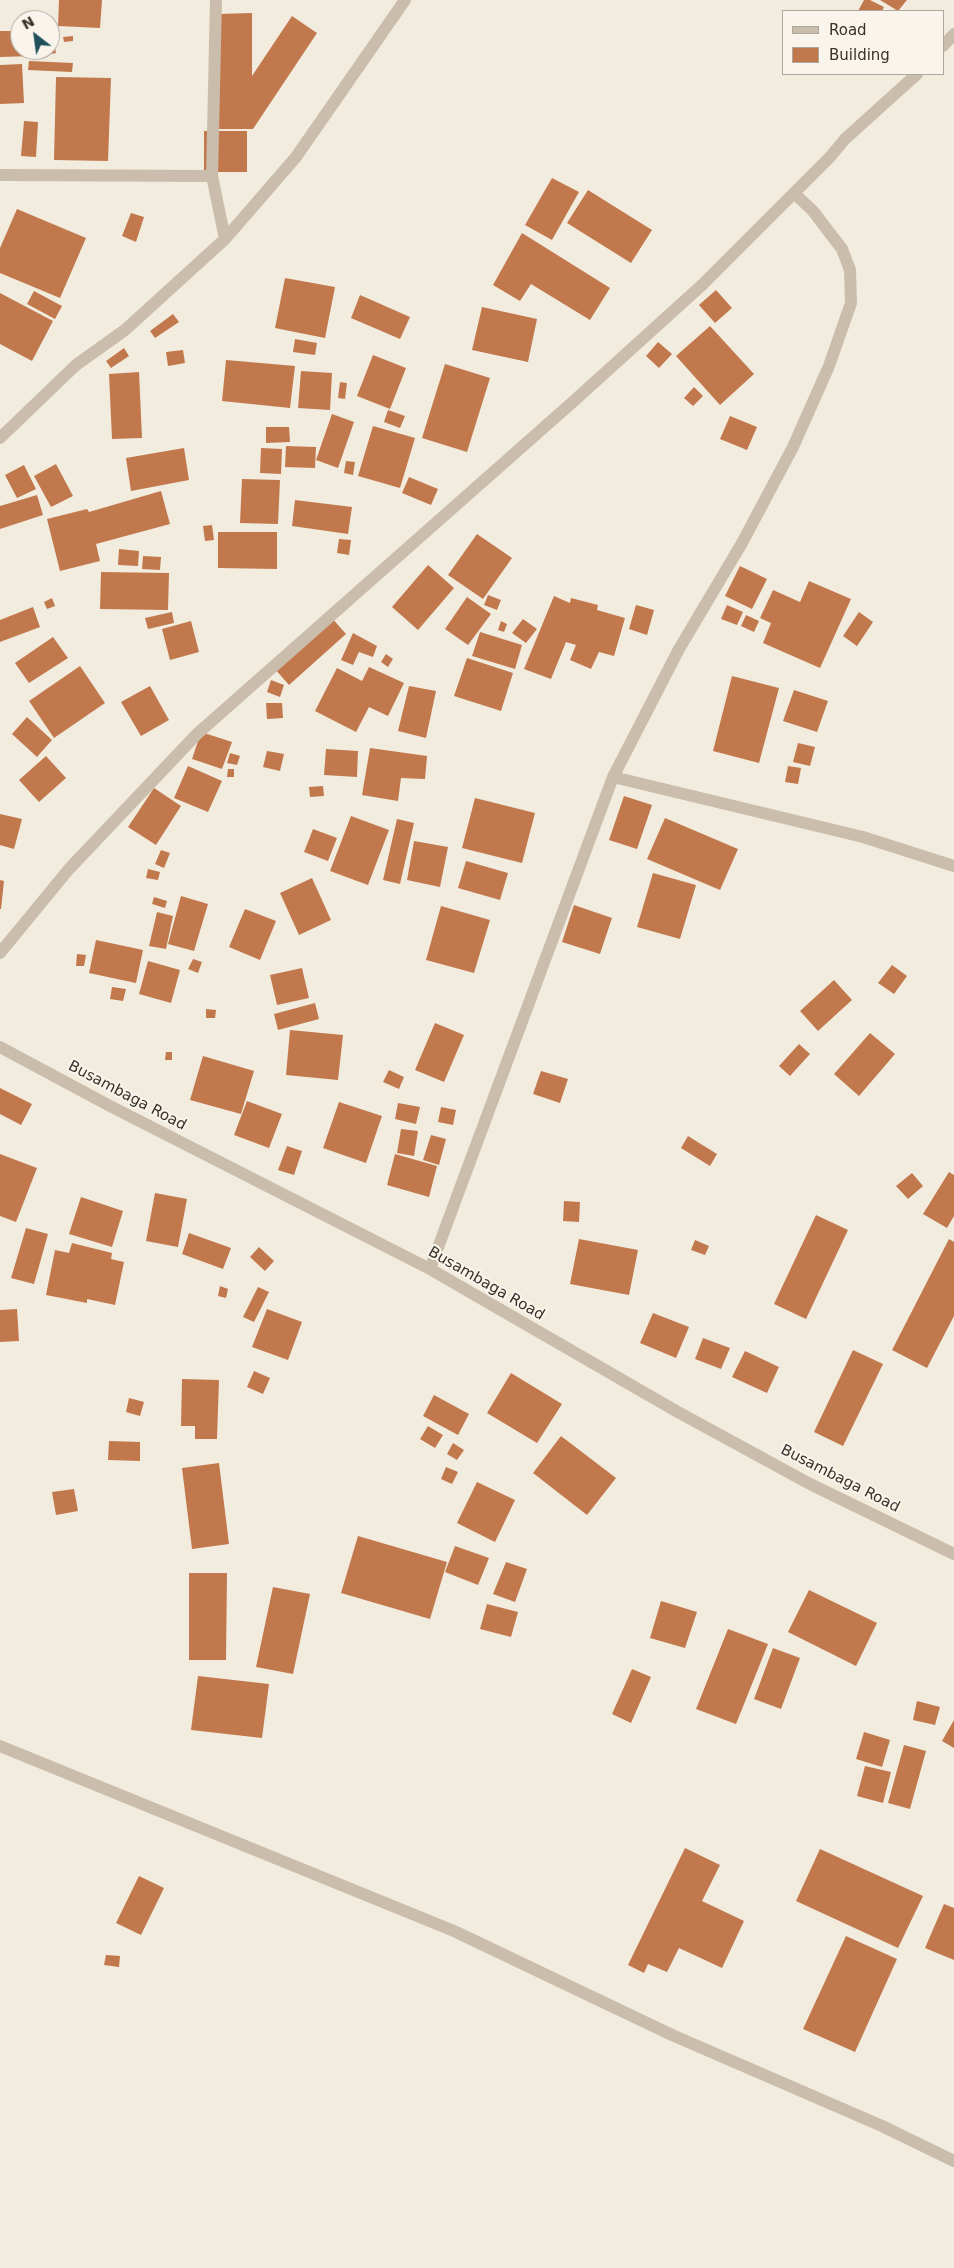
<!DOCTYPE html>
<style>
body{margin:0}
#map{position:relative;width:954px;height:2268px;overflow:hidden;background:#f2ecdf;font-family:"DejaVu Sans",sans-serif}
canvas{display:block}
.legend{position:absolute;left:782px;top:10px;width:162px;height:65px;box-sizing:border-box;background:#faf5ec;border:1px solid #ada79e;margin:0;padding:6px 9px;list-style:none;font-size:15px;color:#39312a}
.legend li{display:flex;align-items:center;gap:10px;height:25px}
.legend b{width:25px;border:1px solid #ada79e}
.north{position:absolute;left:10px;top:10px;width:50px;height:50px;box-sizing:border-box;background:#faf5ec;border:1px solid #ada79e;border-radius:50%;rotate:330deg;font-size:14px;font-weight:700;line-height:20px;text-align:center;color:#39312a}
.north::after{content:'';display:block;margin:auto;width:18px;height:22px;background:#214f59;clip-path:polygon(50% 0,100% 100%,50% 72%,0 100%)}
</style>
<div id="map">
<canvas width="954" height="2268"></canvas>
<ul class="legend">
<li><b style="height:6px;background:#cbbdab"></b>Road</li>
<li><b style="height:14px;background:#c2784d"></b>Building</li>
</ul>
<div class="north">N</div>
</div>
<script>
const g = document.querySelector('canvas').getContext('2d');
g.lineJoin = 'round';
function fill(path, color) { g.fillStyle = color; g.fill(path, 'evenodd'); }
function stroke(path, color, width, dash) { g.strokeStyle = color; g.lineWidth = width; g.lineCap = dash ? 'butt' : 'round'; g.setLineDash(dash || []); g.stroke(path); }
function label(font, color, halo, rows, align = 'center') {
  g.font = font + ' "DejaVu Sans",sans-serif'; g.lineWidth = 4; g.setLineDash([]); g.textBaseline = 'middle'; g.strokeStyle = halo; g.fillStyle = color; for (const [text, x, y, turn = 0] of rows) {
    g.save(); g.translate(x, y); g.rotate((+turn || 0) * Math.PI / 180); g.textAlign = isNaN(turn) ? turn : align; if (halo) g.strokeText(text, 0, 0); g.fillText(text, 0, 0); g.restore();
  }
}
const building = new Path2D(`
 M59 0H102L100 28 58 26Z
 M864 0H870L884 7 882 11H858Z
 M880 0H907L898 11Z
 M252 13V76L292 16 317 33 253 129H218L217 14Z
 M0 31H20V50H34V56L0 57Z
 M73 36V41L64 42 63 37Z
 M54 43 56 53 41 56 40 50H50V44Z
 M29 61 73 63 72 72 28 70Z
 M22 64 24 103 0 104V65Z
 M56 77 111 78 108 161 54 160Z
 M24 121 38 122 36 157 21 156Z
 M204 131H247V172H204Z
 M552 178 579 192 552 240 525 225Z
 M588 190 652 230 631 263 567 223Z
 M17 209 86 238 60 298 0 273V248Z
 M131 213 144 217 136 242 122 236Z
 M522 233 610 288 590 320 531 284 520 301 493 285Z
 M285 278 335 287 325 338 275 328Z
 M716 290 732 308 715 323 699 305Z
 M34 291 62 306 55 319 27 304Z
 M0 293 53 321 32 361 0 344Z
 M360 295 410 317 400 339 351 318Z
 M482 307 537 319 528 362 472 350Z
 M173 314 179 322 155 338 150 331Z
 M710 326 754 374 720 405 676 356Z
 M295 339 317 343 315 355 293 352Z
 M658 342 672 354 659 368 646 356Z
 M124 348 129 356 111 368 106 361Z
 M183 350 185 363 168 366 166 352Z
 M373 355 406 368 390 409 357 396Z
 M226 360 295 366 290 408 222 401Z
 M445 364 490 378 467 452 422 438Z
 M301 371 332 373 330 410 298 408Z
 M139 372 142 438 112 439 109 374Z
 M340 382 347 383 345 399 338 398Z
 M694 387 703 396 693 406 684 398Z
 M388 410 405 416 400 428 384 422Z
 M332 414 354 422 338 468 316 460Z
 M730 416 757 427 747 450 720 439Z
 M373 426 415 438 400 488 358 476Z
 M266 427H289L290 442 266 443Z
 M286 446 316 447 315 468 285 467Z
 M184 448 189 480 131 491 126 458Z
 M261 448 282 449 281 474 260 473Z
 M346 461 355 462 353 475 344 473Z
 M56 464 73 496 51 507 34 476Z
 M24 465 36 489 17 498 5 475Z
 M409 477 438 489 431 505 402 493Z
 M242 479 280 480 278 524 240 523Z
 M161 491 170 524 96 544 100 561 60 571 47 519 87 509 89 512Z
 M37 495 43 515 0 529V506Z
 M295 500 352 507 348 534 292 526Z
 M212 525 214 540 205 541 203 526Z
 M218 532H277V569L218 568Z
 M477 534 512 558 483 599 448 575Z
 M339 539 351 540 349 555 337 553Z
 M119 549 139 551 138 566 118 565Z
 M143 556 161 557 160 570 142 569Z
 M428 565 454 588 418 630 392 607Z
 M740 566 767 579 752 609 725 596Z
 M101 572 169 573 168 610 100 609Z
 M809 581 851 599 820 668 763 643 771 623 760 618 773 590 800 602Z
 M488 595 501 600 497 610 484 605Z
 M554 596 570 603 571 598 598 605 597 610 625 618 614 656 599 652 591 669 570 660 576 645 566 642 551 679 524 669Z
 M467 597 491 614 468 645 445 629Z
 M52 598 55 606 47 609 44 602Z
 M636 605 654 610 647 635 629 629Z
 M727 605 743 612 737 625 721 619Z
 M33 607 40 627 0 642V620Z
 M172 612 174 623 148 629 145 618Z
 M859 612 873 622 857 646 843 636Z
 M746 615 759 621 754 632 741 626Z
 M331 617 346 634 289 685 274 668Z
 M523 619 537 629 526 643 512 633Z
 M191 621 199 652 170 660 162 629Z
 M501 621 507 624 504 632 498 630Z
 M480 632 522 645 515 669 472 656Z
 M353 633 377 646 373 657 359 652 353 665 341 660Z
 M53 637 68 658 29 683 15 663Z
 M386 654 393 659 388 667 381 662Z
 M467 658 513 673 501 711 454 696Z
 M80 666 105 703 54 738 29 701Z
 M369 667 404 683 388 716 369 707 356 732 315 711 337 668 362 681Z
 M732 676 779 688 759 763 713 751Z
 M271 680 284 685 280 697 267 692Z
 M150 686 169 720 141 736 121 702Z
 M409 686 436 691 426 738 398 731Z
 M794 690 828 701 817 732 783 721Z
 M266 703H282L283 718 267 719Z
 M27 717 52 740 37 757 12 734Z
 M201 732 232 742 222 769 192 759Z
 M798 743 815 747 810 766 793 762Z
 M370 748 427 756 425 779 401 778 398 801 362 795Z
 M326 749 358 751 357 777 324 775Z
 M267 751 284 754 280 771 263 767Z
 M230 753 240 756 237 765 227 763Z
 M46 756 66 778 39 802 19 780Z
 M188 766 222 781 208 812 174 798Z
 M788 766 801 768 798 784 785 782Z
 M228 769H234V777H227Z
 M323 786 324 796 310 797 309 787Z
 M154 788 181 806 156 845 128 827Z
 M624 796 652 805 637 849 609 840Z
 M475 798 535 813 522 863 462 848Z
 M0 814 22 819 14 849 0 845Z
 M351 816 389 830 368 885 330 871Z
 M665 818 738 849 720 890 647 859Z
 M397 819 414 823 400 884 383 880Z
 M313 829 337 838 328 861 304 852Z
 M414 841 448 847 440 887 407 880Z
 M161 850 170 853 164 868 155 864Z
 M466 861 508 873 500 900 458 888Z
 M148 869 160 872 158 880 146 878Z
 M653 873 696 885 680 939 637 927Z
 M312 878 331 920 299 935 280 893Z
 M0 880 4 881 1 909H0Z
 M181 896 208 904 194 951 168 944Z
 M154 897 167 901 165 908 152 904Z
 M574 905 612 918 600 954 562 942Z
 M441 906 490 920 474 973 426 960Z
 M245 909 276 921 260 960 229 947Z
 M157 912 173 916 166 949 149 946Z
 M96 940 143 950 136 983 89 973Z
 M77 954 86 955 84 966H76Z
 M193 959 202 962 198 973 188 969Z
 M148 961 180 970 171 1003 139 994Z
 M892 965 907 976 894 994 878 983Z
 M302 968 309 998 277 1005 270 975Z
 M834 980 852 1000 818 1031 800 1011Z
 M112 987 126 989 123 1001 110 999Z
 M315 1003 319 1019 278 1030 274 1014Z
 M206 1009 216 1010 215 1018H206Z
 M435 1023 464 1035 444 1082 415 1070Z
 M290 1030 343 1035 338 1080 286 1075Z
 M870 1033 895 1054 859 1096 834 1074Z
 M799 1044 810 1054 790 1076 779 1066Z
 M166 1052H172V1060H165Z
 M203 1056 254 1071 241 1114 190 1100Z
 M389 1070 404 1077 399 1089 383 1082Z
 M541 1071 568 1079 560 1103 533 1094Z
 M0 1088 32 1104 21 1125 0 1114Z
 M247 1101 282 1114 269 1148 234 1135Z
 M339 1102 382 1116 366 1163 323 1148Z
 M398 1103 420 1107 416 1124 395 1119Z
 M441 1107 456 1110 453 1125 438 1122Z
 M401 1129 418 1131 414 1156 397 1153Z
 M431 1135 446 1139 439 1165 423 1160Z
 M688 1136 717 1154 710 1166 681 1148Z
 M287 1146 302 1151 294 1175 278 1170Z
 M0 1154 37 1168 16 1222 0 1216Z
 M395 1154 437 1166 429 1197 387 1185Z
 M949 1172 954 1175V1216L947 1228 923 1214Z
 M912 1173 923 1186 908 1199 896 1186Z
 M155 1193 187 1199 178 1247 146 1241Z
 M81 1197 123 1211 112 1247 69 1234Z
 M564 1201 580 1202 579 1222 563 1221Z
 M816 1215 848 1230 806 1319 774 1304Z
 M26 1228 48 1234 34 1284 11 1278Z
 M189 1233 231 1248 223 1269 182 1254Z
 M579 1239 638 1250 629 1295 570 1284Z
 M949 1239 954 1242V1316L927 1368 892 1350Z
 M695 1240 709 1246 705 1255 691 1250Z
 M72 1243 112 1253 111 1259 124 1262 115 1305 87 1299V1303L46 1295 55 1250 69 1253Z
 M259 1247 274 1261 265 1271 250 1257Z
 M220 1286 228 1289 226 1298 218 1296Z
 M258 1287 269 1292 254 1322 243 1317Z
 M17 1309 19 1341 0 1342V1310Z
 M267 1309 302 1322 288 1360 252 1347Z
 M653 1313 689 1327 676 1358 640 1343Z
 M703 1338 730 1348 721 1369 695 1359Z
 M853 1350 883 1364 843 1446 814 1432Z
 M745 1351 779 1367 767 1393 732 1377Z
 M254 1371 270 1378 263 1394 247 1387Z
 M511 1373 562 1404 537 1443 487 1413Z
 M182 1379 219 1380 217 1439H195V1426H181Z
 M434 1395 469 1414 458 1435 423 1416Z
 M129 1398 144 1402 140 1416 126 1412Z
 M428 1426 443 1435 435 1448 420 1439Z
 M561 1436 616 1478 587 1515 533 1473Z
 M109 1441 140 1442V1461L108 1460Z
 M453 1443 464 1450 457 1460 447 1454Z
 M219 1463 229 1544 192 1549 182 1468Z
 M446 1467 458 1472 452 1484 441 1479Z
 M477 1482 515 1500 495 1542 457 1523Z
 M74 1489 78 1511 56 1515 52 1492Z
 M358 1536 447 1562 430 1619 341 1593Z
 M455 1546 489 1558 478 1585 445 1572Z
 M506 1562 527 1569 515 1602 493 1594Z
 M189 1573H227L226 1660H189Z
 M273 1587 310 1594 293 1674 256 1667Z
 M809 1590 877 1623 856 1666 788 1632Z
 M661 1601 697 1612 685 1648 650 1638Z
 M487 1604 518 1612 511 1637 480 1629Z
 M728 1629 768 1644 736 1724 696 1709Z
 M773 1648 800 1658 781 1709 754 1699Z
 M632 1669 651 1677 631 1723 612 1714Z
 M198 1676 269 1684 262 1738 191 1730Z
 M917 1701 940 1707 935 1725 913 1720Z
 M954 1720V1748L942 1741Z
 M864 1732 890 1740 882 1767 856 1759Z
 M904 1745 926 1751 910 1809 888 1803Z
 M865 1766 891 1772 883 1803 857 1796Z
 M685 1848 720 1865 702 1901 744 1921 722 1968 679 1948 667 1972 648 1964 644 1973 628 1965Z
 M820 1849 923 1896 898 1948 796 1901Z
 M139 1876 164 1888 141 1935 116 1923Z
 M944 1904 954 1908V1960L925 1948Z
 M846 1936 897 1959 855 2052 803 2029Z
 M106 1955 120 1956 119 1967 104 1965Z`);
const street = new Path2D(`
 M216 0 212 176 225 239
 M943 46 954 34
 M0 175 212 176
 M0 438 76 365 125 330 225 239 296 157 405 0
 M613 777 863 837 954 866
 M0 953 69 869 197 734 575 400 702 285 794 193
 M0 1047 110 1106 430 1269 676 1411 810 1484 954 1554
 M430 1269 613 777 679 649 742 543 793 447 829 366 851 303 850 270 842 249 813 211 794 193 830 157 845 139 917 74
 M0 1746 454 1931 672 2035 882 2126 954 2161`);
const streetNames = [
 ["Busambaga Road",127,1096,28],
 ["Busambaga Road",486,1284,30],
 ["Busambaga Road",840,1479,27]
];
fill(building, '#c2784d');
stroke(street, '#cbbdab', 12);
label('15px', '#39312a', '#faf5ec', streetNames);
</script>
